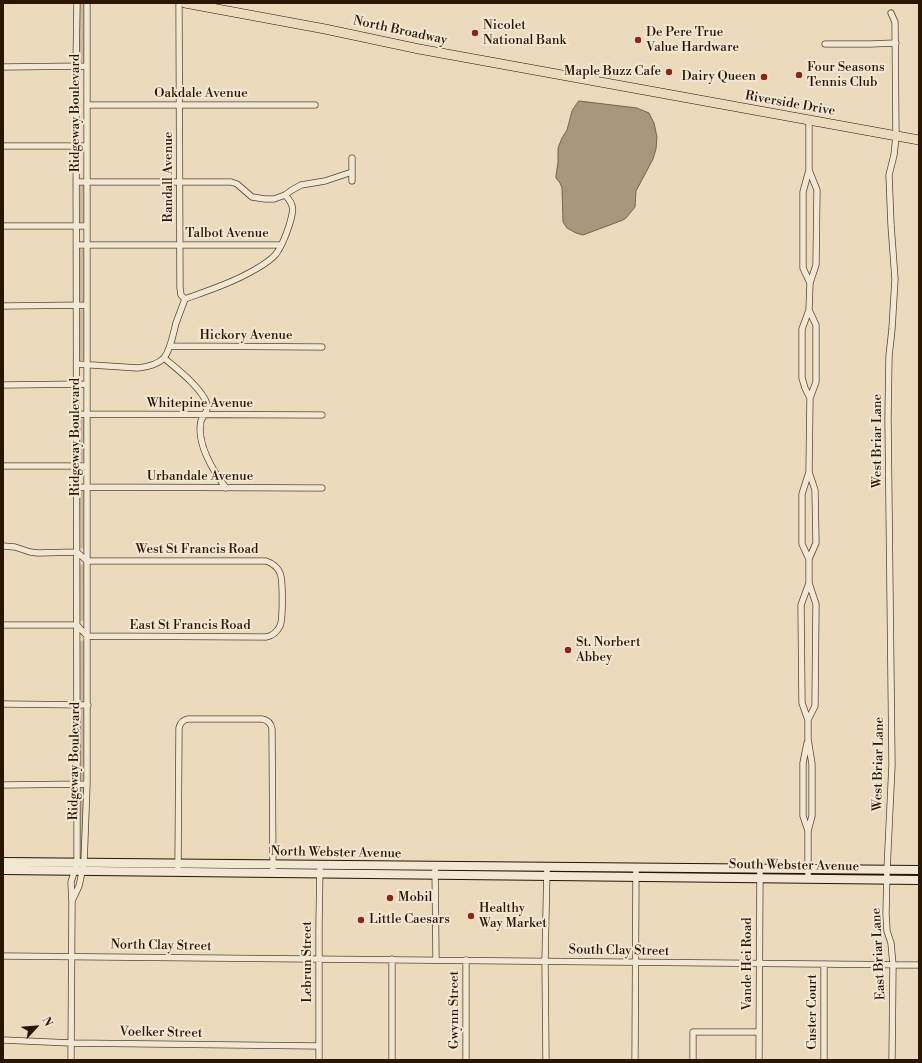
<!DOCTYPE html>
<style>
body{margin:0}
#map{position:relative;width:922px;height:1063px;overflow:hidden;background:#ebdabb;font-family:"Libre Bodoni",serif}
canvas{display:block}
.frame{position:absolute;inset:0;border:4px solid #2a1500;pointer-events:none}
.north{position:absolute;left:16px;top:1007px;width:40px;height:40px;-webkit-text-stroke:3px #f2e7d3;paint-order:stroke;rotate:64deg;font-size:11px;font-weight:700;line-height:16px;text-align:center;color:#2a1500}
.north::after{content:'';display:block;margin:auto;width:14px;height:18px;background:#2a1500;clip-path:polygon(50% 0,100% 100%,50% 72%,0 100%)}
</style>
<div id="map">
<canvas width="922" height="1063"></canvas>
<div class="frame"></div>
<div class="north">N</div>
</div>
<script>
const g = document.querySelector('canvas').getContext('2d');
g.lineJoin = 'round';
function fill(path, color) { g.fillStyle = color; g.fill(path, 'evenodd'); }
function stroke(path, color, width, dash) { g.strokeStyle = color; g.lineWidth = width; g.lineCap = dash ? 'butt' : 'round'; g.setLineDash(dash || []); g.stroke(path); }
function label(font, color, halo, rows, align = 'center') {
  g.font = font + ' "Libre Bodoni",serif'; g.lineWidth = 4; g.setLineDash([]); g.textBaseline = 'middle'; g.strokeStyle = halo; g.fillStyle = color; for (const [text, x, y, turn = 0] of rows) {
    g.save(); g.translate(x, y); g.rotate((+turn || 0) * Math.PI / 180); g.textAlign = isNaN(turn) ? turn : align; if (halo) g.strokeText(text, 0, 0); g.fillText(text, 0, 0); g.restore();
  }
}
const green = new Path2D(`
 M79 3H84V62L81 63 80 61Z
 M83 185 84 187V221L81 223 80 221V186Z
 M80 249H83L84 250V300L83 302H81L80 300Z
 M81 309 84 310V359L81 361 80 359V311Z
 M83 418 84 420V460L82 462 80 460 79 420 80 419Z
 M80 491H83L84 493V546L82 549 80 547Z
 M81 564H83L84 566V619L82 621H80V566Z
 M82 640 84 642 85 699 83 701H81L80 699V642Z
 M81 708 84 710V779L82 781 80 779 79 710Z
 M81 788H83L84 790 82 856 81 857 80 856 79 790Z`);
const water = new Path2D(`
 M579 101 637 108 649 113 654 123 657 137 656 149 653 159 636 191 635 207 626 218 623 220 583 235 576 233 567 228 563 222 562 188 560 183 556 178V176L558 162V148L562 138 567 130 572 111Z`);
const minor = new Path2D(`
 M891 13 895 22 896 136 894 155 889 175 891 225 895 279 892 329 889 356 888 418 892 765 887 870 886 914 887 931 891 943 893 965 892 1060
 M825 44H870L896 43
 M3 67 87 66
 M87 105H315
 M3 146H87
 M352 158V181
 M809 170 803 192V268L810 283
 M77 182H231L237 184 252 197 265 199H274L285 195 292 190 301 185 325 181 352 172
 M3 226H87
 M77 245H281
 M185 299C210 290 234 282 256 269 263 265 271 260 276 254 282 246 286 235 289 226 293 212 296 206 285 195
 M3 306 87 305
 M809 310 802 329V378L805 388 810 398
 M170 346 322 347
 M164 358C177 369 202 388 207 404 209 411 203 415 201 421 196 443 213 471 226 488
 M77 364 138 368C147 367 157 365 164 358 171 349 173 334 176 323 179 315 182 307 185 299L181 295 180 288 179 3
 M3 385 87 384
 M77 414 322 415
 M3 466H87
 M809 472 802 494V544L809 559
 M77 487 322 488
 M3 546 15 547 30 552 38 553 77 552 87 561H266C272 563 277 566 280 573 283 579 283 620 280 626 277 632 272 636 266 637L87 636 77 625H3
 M3 704 88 705
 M808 720 802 703 801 605 809 583
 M807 743 803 763V816L808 831
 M3 785 87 784
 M435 866 436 959
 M178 867 179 728C180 723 183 720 188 719H262C268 720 271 723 272 729L273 868
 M808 878V831L812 816V764L808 739V720L815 706 816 604 809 583V559L816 543 815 490 809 472 810 398 816 382V325L809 310 810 283 816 265 817 190 809 170V120
 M72 901 79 886 84 863 87 784V3
 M3 956 919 965
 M466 960V1060
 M3 1040 71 1043 319 1046
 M71 1060 72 902 71 882 77 863V784L76 66 77 3
 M319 1060V925L320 865
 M392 1060V959
 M546 1060 545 961 547 867
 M635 1060 636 868
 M693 1060V1032H759
 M759 1060 760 869
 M824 1060V964`);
const secondary = new Path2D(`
 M3 862 919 870
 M3 870 919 880`);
const primary = new Path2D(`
 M185 3 325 29 419 49 919 140`);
const markers = [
 [475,33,4,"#8f2418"],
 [638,40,4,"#8f2418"],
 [669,72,4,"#8f2418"],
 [799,75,4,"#8f2418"],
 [764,77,4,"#8f2418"],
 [568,650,4,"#8f2418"],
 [390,898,4,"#8f2418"],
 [471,916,4,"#8f2418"],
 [361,920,4,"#8f2418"]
];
const poiNames = [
 ["Nicolet",483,26],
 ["National Bank",483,41],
 ["De Pere True",646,33],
 ["Value Hardware",646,48],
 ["Four Seasons",807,68],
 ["Tennis Club",807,83],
 ["Maple Buzz Cafe",661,72,"right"],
 ["Dairy Queen",756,77,"right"],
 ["St. Norbert",576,643],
 ["Abbey",576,658],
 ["Mobil",398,898],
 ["Healthy",479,909],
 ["Way Market",479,924],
 ["Little Caesars",369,920]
];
const streetNames = [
 ["North Broadway",400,31,12],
 ["Oakdale Avenue",201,94],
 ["Riverside Drive",790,104,10],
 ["Ridgeway Boulevard",76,113,-90],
 ["Randall Avenue",169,177,-90],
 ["Talbot Avenue",227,234],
 ["Hickory Avenue",246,336],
 ["Whitepine Avenue",200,404],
 ["Ridgeway Boulevard",76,437,-90],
 ["West Briar Lane",878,441,-90],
 ["Urbandale Avenue",200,477],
 ["West St Francis Road",197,550],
 ["East St Francis Road",190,626],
 ["Ridgeway Boulevard",75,761,-89],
 ["West Briar Lane",879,764,-89],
 ["North Webster Avenue",336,853,1],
 ["South Webster Avenue",794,866,1],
 ["North Clay Street",161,946,1],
 ["South Clay Street",619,951,1],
 ["East Briar Lane",879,954,-93],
 ["Lebrun Street",308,962,-90],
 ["Vande Hei Road",748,964,-90],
 ["Gwynn Street",455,1010,-90],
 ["Custer Court",813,1012,-90],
 ["Voelker Street",161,1033,1]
];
fill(green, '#cab99b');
fill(water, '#a9977b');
stroke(water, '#76634a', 1);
stroke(minor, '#5a462f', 7);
stroke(secondary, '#2a1500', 10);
stroke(primary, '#2a1500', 10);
stroke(minor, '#f2e7d3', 5.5);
stroke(secondary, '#f2e7d3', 8);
stroke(primary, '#ebdabb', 9);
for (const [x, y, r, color] of markers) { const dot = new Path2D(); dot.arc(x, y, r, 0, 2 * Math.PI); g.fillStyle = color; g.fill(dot); stroke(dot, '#f2e7d3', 1.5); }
label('13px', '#2a1500', '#f2e7d3', poiNames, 'left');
label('13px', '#2a1500', '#f2e7d3', streetNames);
</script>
